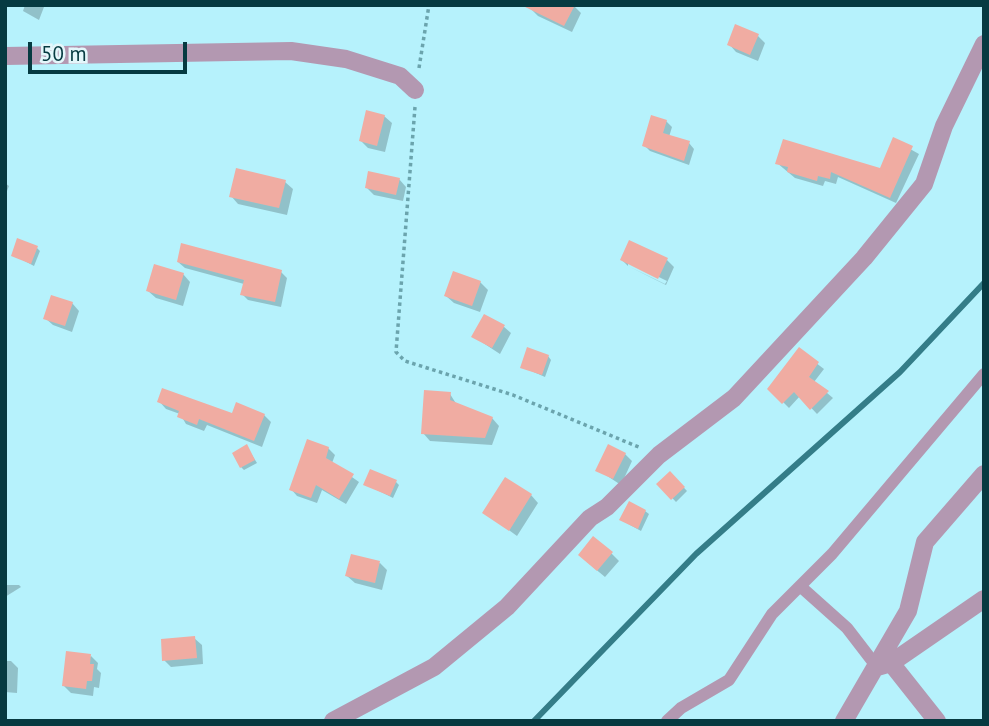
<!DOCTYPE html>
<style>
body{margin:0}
#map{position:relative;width:989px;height:726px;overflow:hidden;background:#b6f2fc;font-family:"PT Sans",sans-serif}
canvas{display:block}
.frame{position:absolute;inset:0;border:7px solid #063a41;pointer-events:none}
.scale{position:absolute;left:28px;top:42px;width:159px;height:32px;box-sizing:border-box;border:4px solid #063a41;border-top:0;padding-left:9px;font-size:21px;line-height:24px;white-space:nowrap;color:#063a41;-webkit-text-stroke:5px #e4f7fb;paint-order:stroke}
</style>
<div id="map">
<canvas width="989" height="726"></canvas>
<div class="frame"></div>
<div class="scale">50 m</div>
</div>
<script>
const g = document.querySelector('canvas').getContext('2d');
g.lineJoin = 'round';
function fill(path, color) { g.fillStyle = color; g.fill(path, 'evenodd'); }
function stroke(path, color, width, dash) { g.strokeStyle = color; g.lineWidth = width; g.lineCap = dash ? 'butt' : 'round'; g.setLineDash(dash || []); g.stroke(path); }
const shadow = new Path2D(`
 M25 5 44 7 39 20 23 11Z
 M574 6 581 13 572 32 538 16 531 9Z
 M758 36 765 43 758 61 736 52 729 44Z
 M384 116 392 123 385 152 368 148 361 141Z
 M666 121 672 127 669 137 689 143 694 149 689 165 650 151 644 145Z
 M894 140 919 154 896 203 838 177 836 184 825 181 823 186 795 178 777 163 881 170Z
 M399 179 406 187 403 201 374 195 367 188Z
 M285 182 293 189 287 215 238 204 231 196Z
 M5 183 9 186 5 196Z
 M37 248 40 251 34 266 13 255Z
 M622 260H667L674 267 666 285 628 266 665 284 667 281 628 262V266Z
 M178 262 281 272 287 278 281 307 248 300 242 294 244 284 185 268Z
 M183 274 190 282 183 306 156 298 148 291Z
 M480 282 488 290 480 312 454 303 446 296Z
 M72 303 79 311 72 332 53 325 45 318Z
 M503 326 511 333 500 354 474 337Z
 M799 350 824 369 814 382 833 398 817 414 800 396 789 408 770 389Z
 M548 356 551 360 545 377 522 367Z
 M450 394 457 405 492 418 499 426 492 445 430 441 423 433Z
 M159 401 233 415H264L271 422 262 447 207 425 204 431 186 424 180 414 166 409Z
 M247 447 257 463 244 470 241 467Z
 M328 448 335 455 332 463 359 482 346 504 322 490 317 503 297 496 291 489Z
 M625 454 632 461 621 485 598 470Z
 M670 473 687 491 676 502 659 484Z
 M396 482 399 485 393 498 365 484Z
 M531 495 538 503 517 536 484 512Z
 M645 511 649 514 641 531 621 520Z
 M611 553 619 561 605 577 587 562Z
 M380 563 387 570 382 590 355 583 347 576Z
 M5 585H19L21 587 5 597Z
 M194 638 202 645 203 664 171 667 164 660Z
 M91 656 98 663 97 669 101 673 99 688 94 687 93 696 71 693 64 686Z
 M5 661H11L18 668 17 693 5 692Z`);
const stream = new Path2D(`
 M534 721 696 554 900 372 984 283`);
const building = new Path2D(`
 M521 5H575L564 26Z
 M735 24 759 34 750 55 727 45Z
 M366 110 385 115 377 146 359 141Z
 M651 115 667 120 663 133 690 141 684 161 642 146Z
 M893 137 913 146 890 198 831 172 830 179 818 176 817 181 787 172 788 167 775 164 783 139 880 168Z
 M236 168 286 180 279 208 229 197Z
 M368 171 400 178 396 195 365 188Z
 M17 238 38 246 31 264 11 256Z
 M629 240 668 258 658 279 620 260Z
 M181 243 282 270 275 302 240 295 244 280 177 262Z
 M154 264 184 273 176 300 146 291Z
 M453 271 481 281 472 306 444 296Z
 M51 295 73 302 65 326 43 319Z
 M484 314 505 325 492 348 471 337Z
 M527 347 549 355 542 375 520 368Z
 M799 347 819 362 809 377 829 391 810 410 794 392 782 404 767 389Z
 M162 388 232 413 236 402 265 414 254 441 199 419 197 425 177 417 179 411 157 402Z
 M424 390 451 392 450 400 493 417 485 438 421 434Z
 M307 439 329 447 326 458 354 474 339 499 316 485 311 498 289 490Z
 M247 444 255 460 240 468 232 453Z
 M608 444 626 453 613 479 595 471Z
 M370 469 397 480 390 496 363 485Z
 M670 471 685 487 671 500 656 484Z
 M505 477 532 494 509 531 482 513Z
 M629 501 646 510 638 529 619 520Z
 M593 536 613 552 597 571 578 555Z
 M351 554 380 561 375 583 345 576Z
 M195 636 197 658 162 661 161 639Z
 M66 651 91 654 90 664H94L92 681H87L86 689 62 686Z`);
const path = new Path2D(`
 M419 68 429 5
 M415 107 396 352 405 361 513 395 641 448`);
const lane = new Path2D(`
 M800 586 847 628 877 667
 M667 721 681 708 729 680 772 614 832 554 984 374`);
const street = new Path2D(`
 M5 56 291 51 346 59 400 76 415 90
 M891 663 937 721
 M877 667 891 663 984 599
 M333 721 434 667 507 607 590 518 607 507 659 455 734 398 864 258 924 184 944 126 984 44
 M844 721 908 611 925 542 984 474`);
fill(shadow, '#0003');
stroke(stream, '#347d88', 6);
fill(building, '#f0aca2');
stroke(path, '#6ba4ad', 3.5, [3.5, 3.5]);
stroke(lane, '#b398b1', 12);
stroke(street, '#b398b1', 18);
</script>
